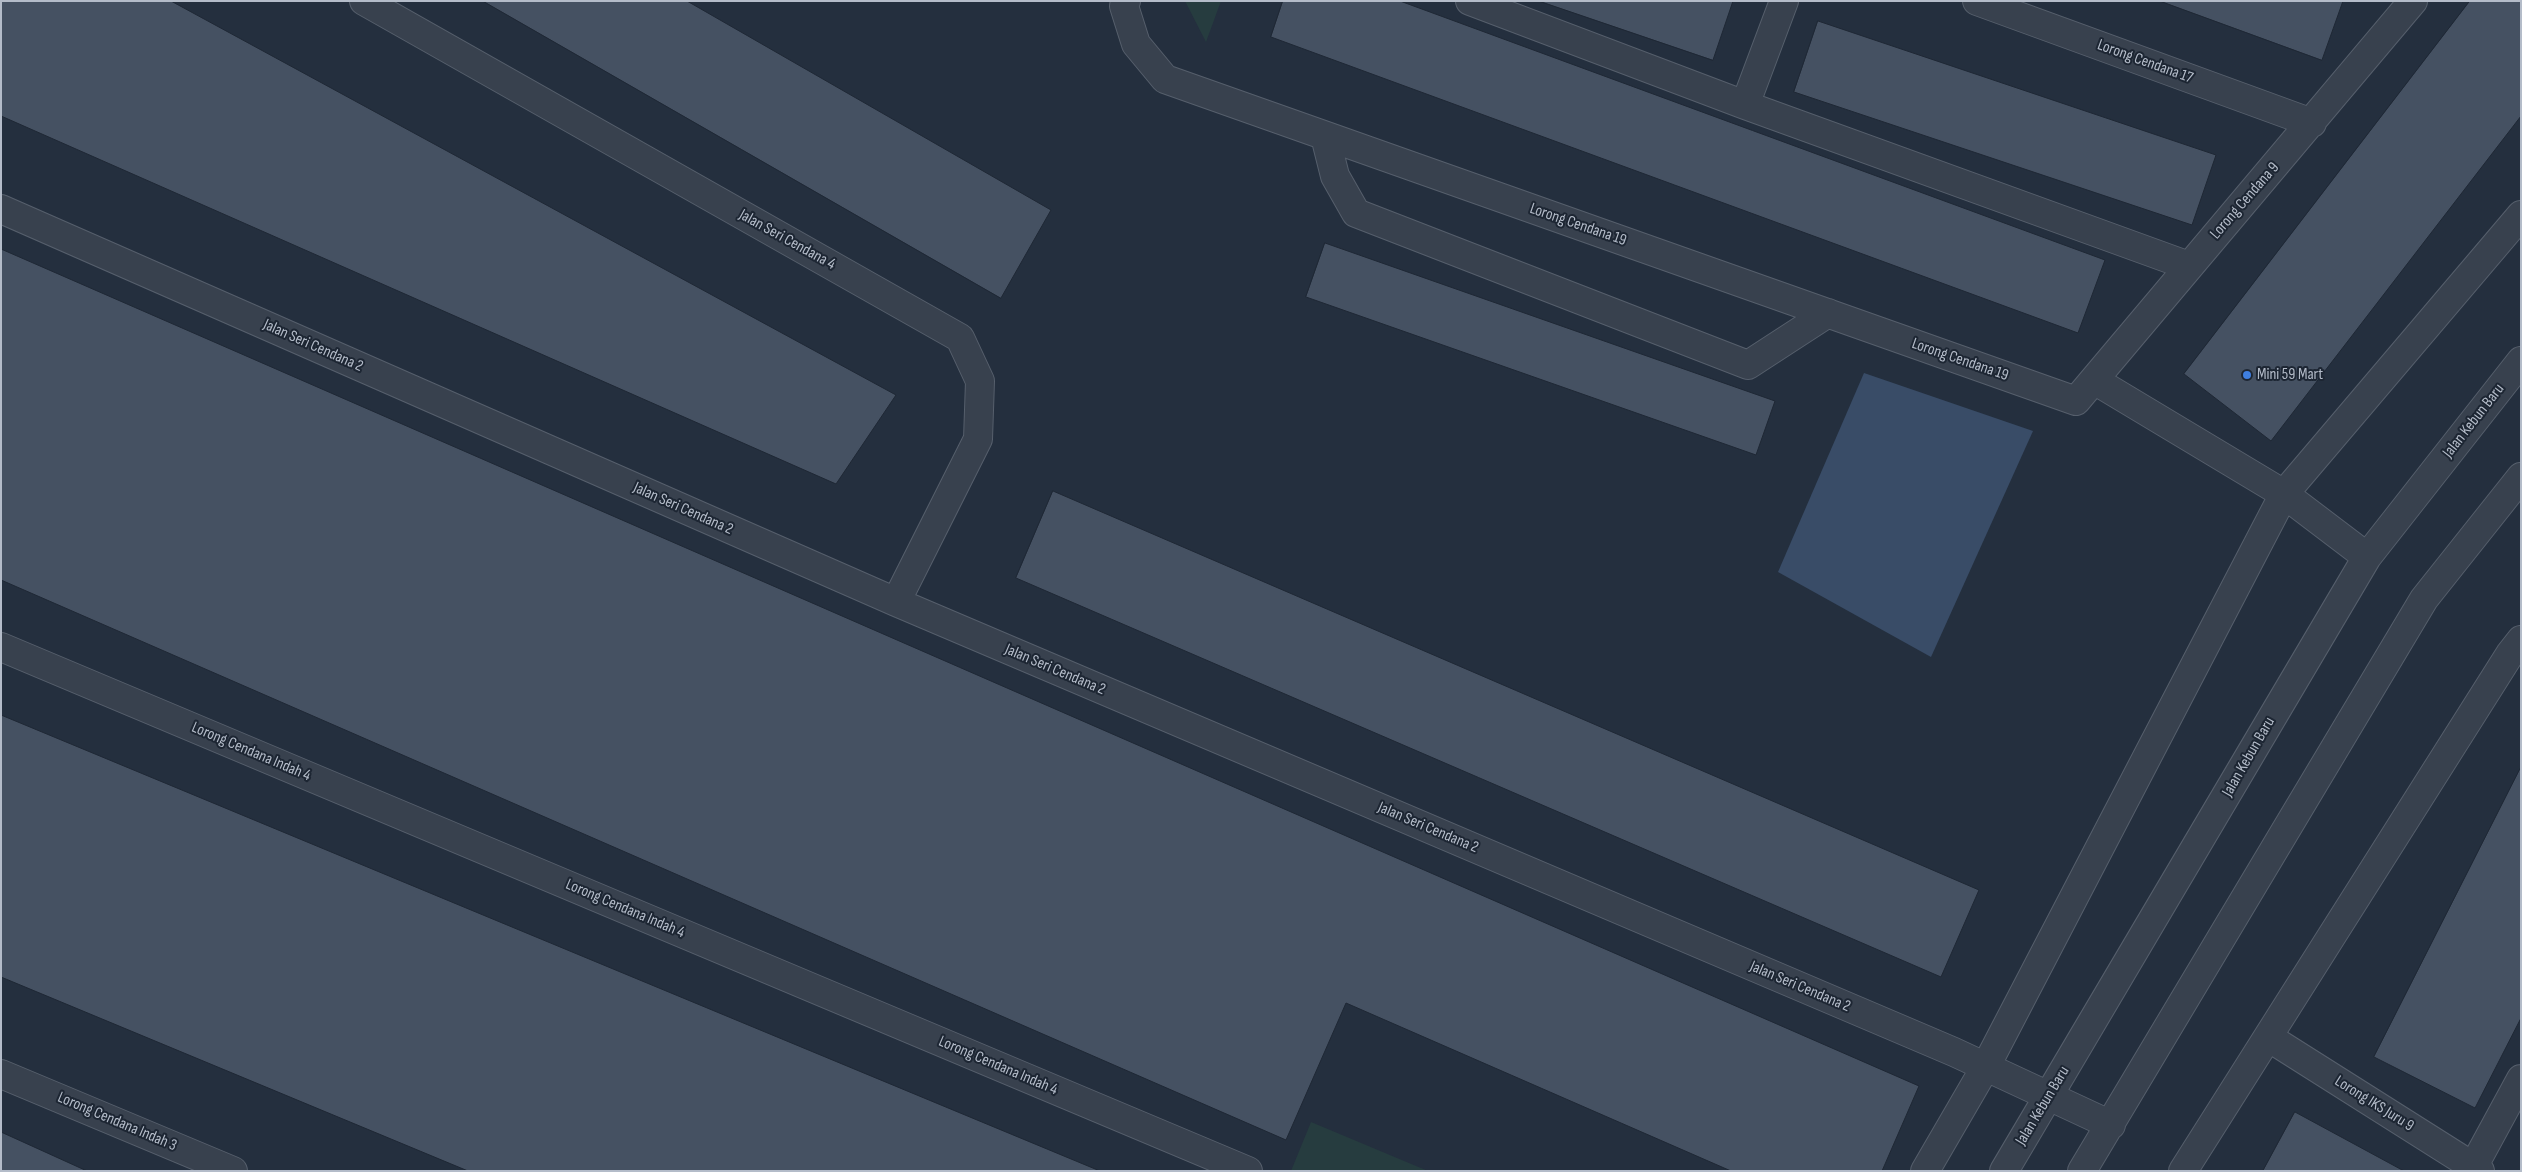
<!DOCTYPE html>
<style>
body{margin:0}
#map{position:relative;width:2522px;height:1172px;overflow:hidden;background:#242f3e;font-family:"Sofia Sans Condensed",sans-serif}
canvas{display:block}
.frame{position:absolute;inset:0;border:2px solid #b4bcc9;pointer-events:none}
</style>
<div id="map">
<canvas width="2522" height="1172"></canvas>
<div class="frame"></div>
</div>
<script>
const g = document.querySelector('canvas').getContext('2d');
g.lineJoin = 'round';
function fill(path, color) { g.fillStyle = color; g.fill(path, 'evenodd'); }
function stroke(path, color, width, dash) { g.strokeStyle = color; g.lineWidth = width; g.lineCap = dash ? 'butt' : 'round'; g.setLineDash(dash || []); g.stroke(path); }
function label(font, color, halo, rows, align = 'center') {
  g.font = font + ' "Sofia Sans Condensed",sans-serif'; g.lineWidth = 4; g.setLineDash([]); g.textBaseline = 'middle'; g.strokeStyle = halo; g.fillStyle = color; for (const [text, x, y, turn = 0] of rows) {
    g.save(); g.translate(x, y); g.rotate((+turn || 0) * Math.PI / 180); g.textAlign = isNaN(turn) ? turn : align; if (halo) g.strokeText(text, 0, 0); g.fillText(text, 0, 0); g.restore();
  }
}
const green = new Path2D(`
 M1185 1H1221L1206 42Z
 M1311 1122 1428 1171H1291Z`);
const water = new Path2D(`
 M1864 373 2033 431 1931 657 1778 572Z`);
const building = new Path2D(`
 M1 1H171L896 395 836 484 1 116Z
 M483 1H687L1051 210 1001 298Z
 M1283 1H1400L2105 260 2078 333 1271 37Z
 M1539 1H1733L1713 60Z
 M2160 1H2343L2322 60Z
 M2470 1H2521V116L2271 441 2184 374Z
 M1818 21 2216 155 2192 225 1794 92Z
 M1325 243 1775 401 1756 455 1306 297Z
 M1 249 1919 1086 1882 1171H1731L1346 1003 1286 1140 1 580Z
 M1053 491 1979 890 1941 977 1016 578Z
 M1 715 1100 1171H468L1 977Z
 M2521 767V1018L2475 1108 2374 1057Z
 M2295 1112 2404 1171H2263Z
 M1 1132 87 1171H1Z`);
const minor = new Path2D(`
 M364 1 960 338 980 381 978 439 896 602
 M1126 1 1124 6 1136 44 1165 79 2076 401 2413 1
 M1470 1 1745 105 2189 266
 M1977 1 2312 123
 M1745 105 1784 1
 M1325 136 1335 176 1356 213 1748 365 1828 313
 M1 209 896 602 1954 1052 2111 1125
 M2094 380 2284 494 2367 557
 M1 647 1248 1171
 M2268 1037 2480 1171
 M1 1074 233 1171
 M1925 1171 1986 1066 2284 494 2521 215
 M2004 1171 2367 557 2521 361
 M2082 1171 2424 599 2521 477
 M2183 1171 2510 654 2521 640
 M2471 1171 2521 1079`);
const markers = [
 [2247,375,5,"#3f7fe0"]
];
const streetNames = [
 ["Lorong Cendana 17",2145,62,20],
 ["Lorong Cendana 9",2245,201,-49],
 ["Lorong Cendana 19",1578,225,19],
 ["Jalan Seri Cendana 4",787,240,29],
 ["Jalan Seri Cendana 2",313,346,24],
 ["Lorong Cendana 19",1960,360,19],
 ["Jalan Kebun Baru",2474,421,-52],
 ["Jalan Seri Cendana 2",683,509,24],
 ["Jalan Seri Cendana 2",1055,670,23],
 ["Lorong Cendana Indah 4",251,752,23],
 ["Jalan Kebun Baru",2249,757,-60],
 ["Jalan Seri Cendana 2",1428,828,23],
 ["Lorong Cendana Indah 4",625,909,23],
 ["Jalan Seri Cendana 2",1800,987,23],
 ["Lorong Cendana Indah 4",998,1066,23],
 ["Lorong IKS Juru 9",2374,1104,32],
 ["Jalan Kebun Baru",2043,1106,-59],
 ["Lorong Cendana Indah 3",117,1122,23]
];
const poiNames = [
 ["Mini 59 Mart",2257,375]
];
fill(green, '#263c3f');
fill(water, '#394c67');
fill(building, '#455162');
stroke(building, '#1f2835', 1);
stroke(minor, '#565f6c', 30);
stroke(minor, '#38414e', 28);
for (const [x, y, r, color] of markers) { const dot = new Path2D(); dot.arc(x, y, r, 0, 2 * Math.PI); g.fillStyle = color; g.fill(dot); stroke(dot, '#1d2633', 2); }
label('16px', '#b4bcc9', '#1d2633', streetNames);
label('16px', '#b4bcc9', '#1d2633', poiNames, 'left');
</script>
